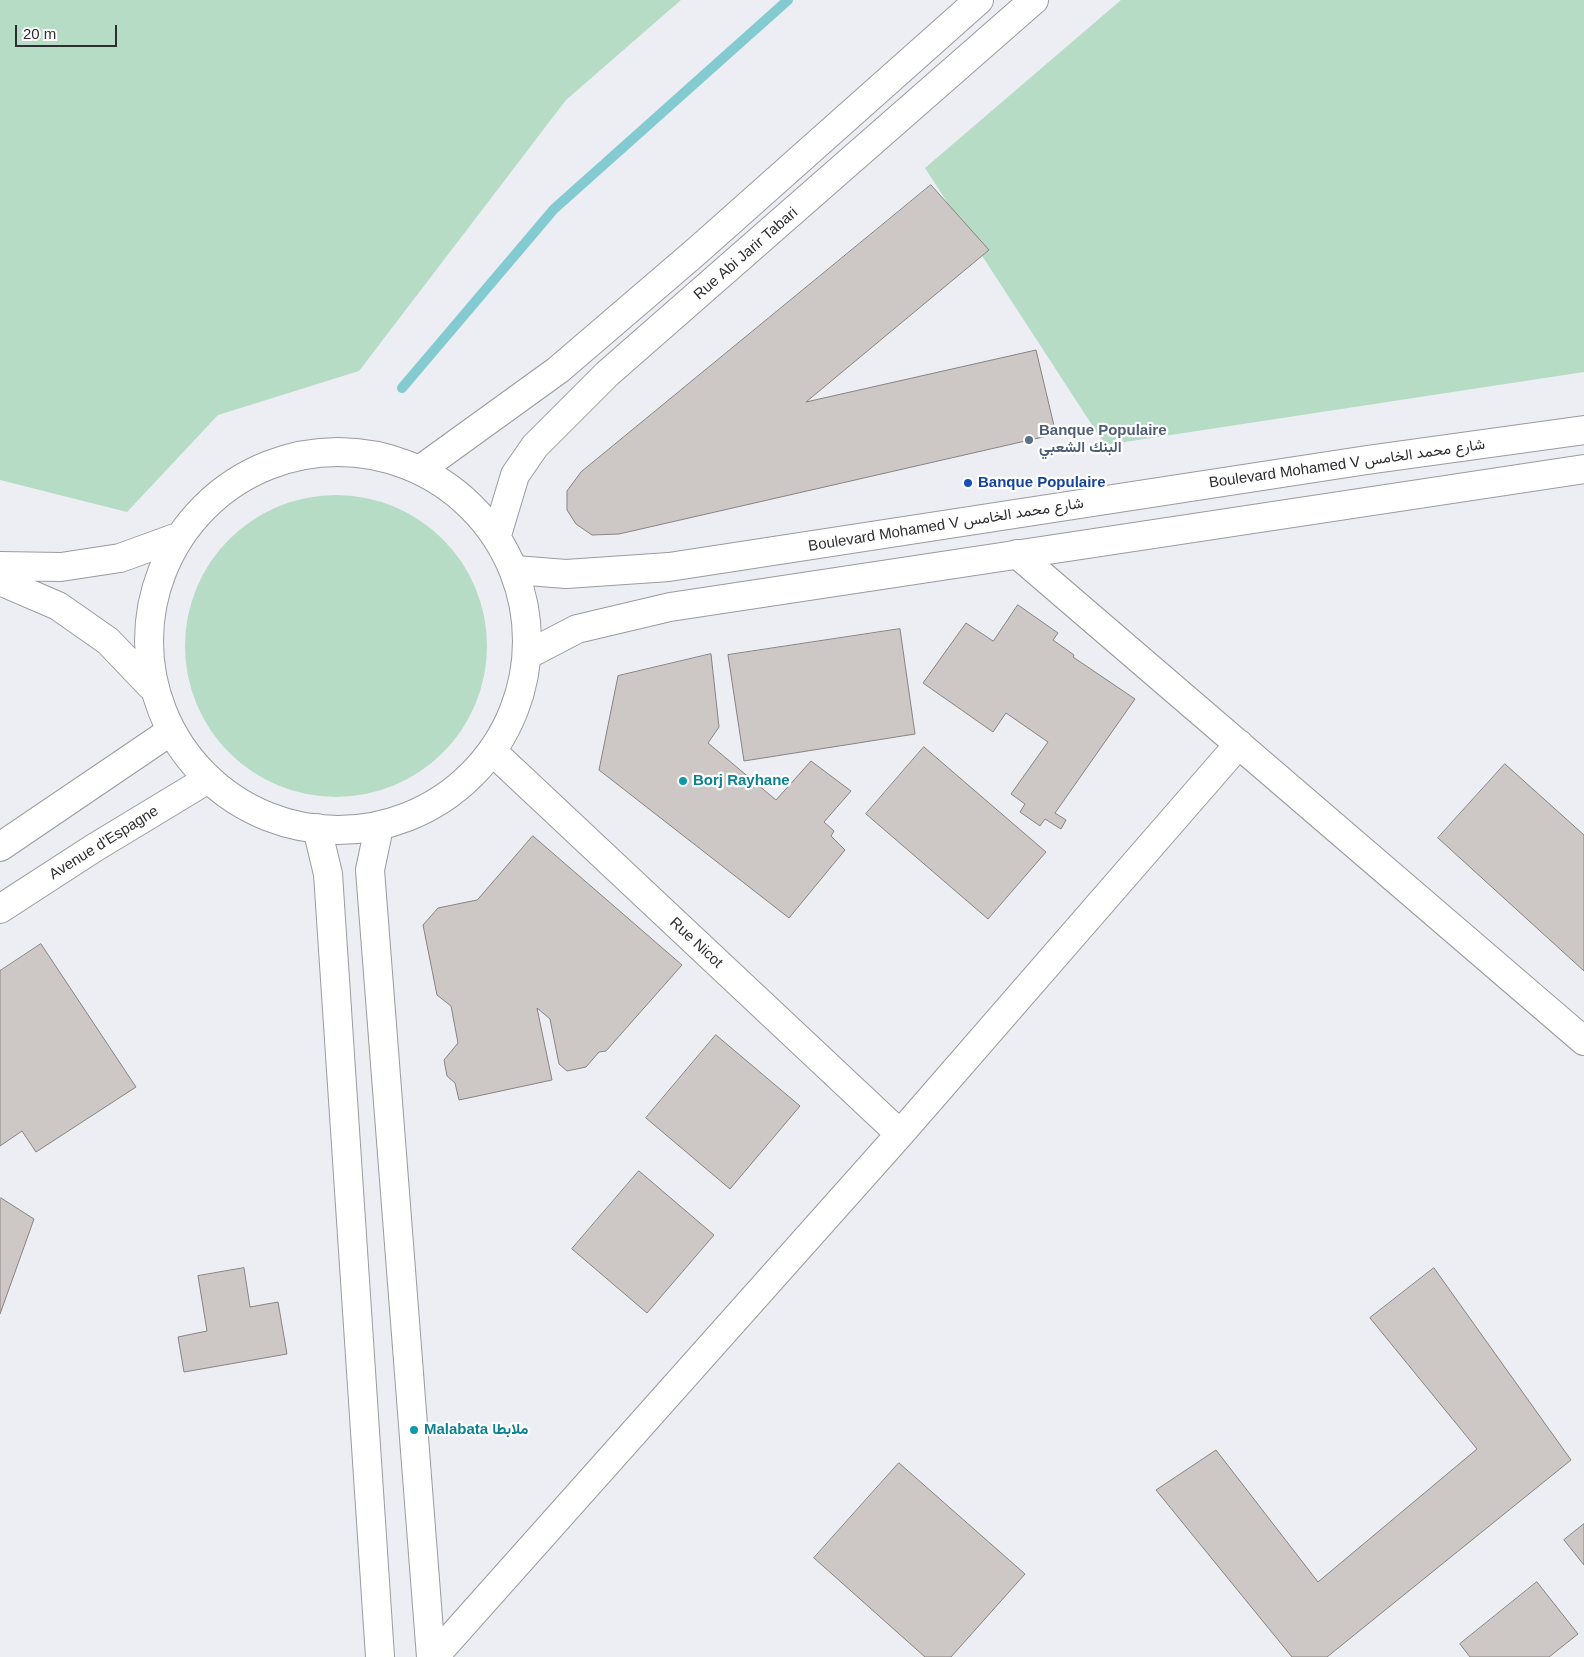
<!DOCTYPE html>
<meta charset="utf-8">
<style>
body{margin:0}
#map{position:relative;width:1584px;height:1657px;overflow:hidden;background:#eceef3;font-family:Arial,sans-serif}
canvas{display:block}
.scale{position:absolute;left:15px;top:25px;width:102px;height:22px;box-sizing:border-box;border:2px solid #2d2e2f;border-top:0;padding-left:6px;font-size:15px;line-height:18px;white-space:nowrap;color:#2d2e2f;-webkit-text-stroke:4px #fff;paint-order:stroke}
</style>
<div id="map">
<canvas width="1584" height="1657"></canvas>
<div class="scale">20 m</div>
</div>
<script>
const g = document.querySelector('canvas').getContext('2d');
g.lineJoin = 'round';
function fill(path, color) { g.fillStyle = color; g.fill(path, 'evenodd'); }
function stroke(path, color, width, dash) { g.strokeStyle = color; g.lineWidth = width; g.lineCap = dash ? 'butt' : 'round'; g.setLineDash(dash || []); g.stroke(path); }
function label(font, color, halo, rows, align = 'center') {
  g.font = font + ' Arial,Vazirmatn,sans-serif'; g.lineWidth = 4.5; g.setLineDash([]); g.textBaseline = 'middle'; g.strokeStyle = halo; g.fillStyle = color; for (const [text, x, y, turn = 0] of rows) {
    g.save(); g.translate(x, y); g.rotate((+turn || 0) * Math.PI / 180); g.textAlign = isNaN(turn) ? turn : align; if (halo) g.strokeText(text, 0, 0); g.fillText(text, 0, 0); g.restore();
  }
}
const green = new Path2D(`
 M0 0H681L566 100 359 371 218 415 127 512 0 480Z
 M1121 0H1584V372L1105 445 925 168Z
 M185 646a151 151 0 1 1 302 0a151 151 0 1 1-302 0Z`);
const stream = new Path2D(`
 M402 388 554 209 788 0`);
const building = new Path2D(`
 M931 185 989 250 806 402 1036 350 1056 434 619 534 592 535 576 524 567 510V491L581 472Z
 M1018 605 1058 633 1053 640 1074 655 1073 657 1135 699 1055 813 1066 820 1061 829 1045 819 1040 826 1020 812 1025 804 1011 794 1048 742 1006 713 993 732 923 683 966 623 993 641Z
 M900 629 915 734 744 761 728 655Z
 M711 654 719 727 708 743 776 800 811 761 851 791 824 822 834 831 831 836 845 850 789 918 599 770 618 676Z
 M924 747 1046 852 988 919 866 814Z
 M1505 764 1584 835V971L1438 838Z
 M533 836 682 965 606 1051 599 1052 586 1067 567 1071 559 1064 550 1019 537 1008 552 1080 459 1100 455 1083 447 1076 444 1060 458 1043 451 1006 437 995 423 925 438 908 477 900Z
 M41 944 136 1087 36 1152 22 1131 0 1146V971Z
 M716 1035 800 1106 730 1189 646 1118Z
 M639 1171 714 1235 647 1313 572 1249Z
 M1 1198 34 1219 0 1314V1199Z
 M244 1268 250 1307 278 1302 287 1354 184 1372 178 1337 207 1331 198 1276Z
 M1434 1268 1571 1460 1327 1657H1292L1156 1490 1216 1450 1318 1582 1477 1449 1370 1318Z
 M899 1463 1025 1574 951 1657H925L814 1558Z
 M1584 1524V1565L1564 1540Z
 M1537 1582 1578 1634 1549 1657H1470L1460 1644Z`);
const street = new Path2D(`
 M1017 554 1584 1041
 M493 752 900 1134
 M379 827 370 870 431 1657
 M317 828 328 874 380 1657
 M434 1657 900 1134 1239 744`);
const secondary = new Path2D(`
 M515 570 566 574 669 567 1367 460 1584 430
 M529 654 577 629 670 607 1584 469`);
const primary = new Path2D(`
 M149 641a189 189 0 1 1 378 0a189 189 0 1 1-378 0Z
 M421 469 558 370 698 250 979 0
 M497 535 515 475 535 446 607 374 1034 0
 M0 566 61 567 120 558 175 538
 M0 581 58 606 108 641 151 686
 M0 847 171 731
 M0 909 94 848 208 779`);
const markers = [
 [1029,440,5,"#5c6f8a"],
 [968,483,5,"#1a4fb4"],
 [683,781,5,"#0f9aa8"],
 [414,1430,5,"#0f9aa8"]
];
const streetNames = [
 ["Rue Abi Jarir Tabari",746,254,-41],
 ["Boulevard Mohamed V شارع محمد الخامس",1347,464,-8],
 ["Boulevard Mohamed V شارع محمد الخامس",946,525,-9],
 ["Avenue d'Espagne",104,843,-32],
 ["Rue Nicot",696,943,43]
];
const serviceNames = [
 ["Banque Populaire",1039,431],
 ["البنك الشعبي",1039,448]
];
const transitNames = [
 ["Banque Populaire",978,483]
];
const cultureNames = [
 ["Borj Rayhane",693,781],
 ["Malabata ملابطا",424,1430]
];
fill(green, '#b6dcc5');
stroke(stream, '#83cbd0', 10);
fill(building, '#cdc8c5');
stroke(building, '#888381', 1);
stroke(street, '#999ba0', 30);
stroke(secondary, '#999ba0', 30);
stroke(primary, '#999ba0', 30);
stroke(street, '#fff', 28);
stroke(secondary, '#fff', 28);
stroke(primary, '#fff', 28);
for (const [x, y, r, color] of markers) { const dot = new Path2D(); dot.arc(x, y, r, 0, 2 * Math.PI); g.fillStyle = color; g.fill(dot); stroke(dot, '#fff', 2); }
label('15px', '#2d2e2f', '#fff', streetNames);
label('bold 15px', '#4e5e75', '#fff', serviceNames, 'left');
label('bold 15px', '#164399', '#fff', transitNames, 'left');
label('bold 15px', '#0d838f', '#fff', cultureNames, 'left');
</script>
